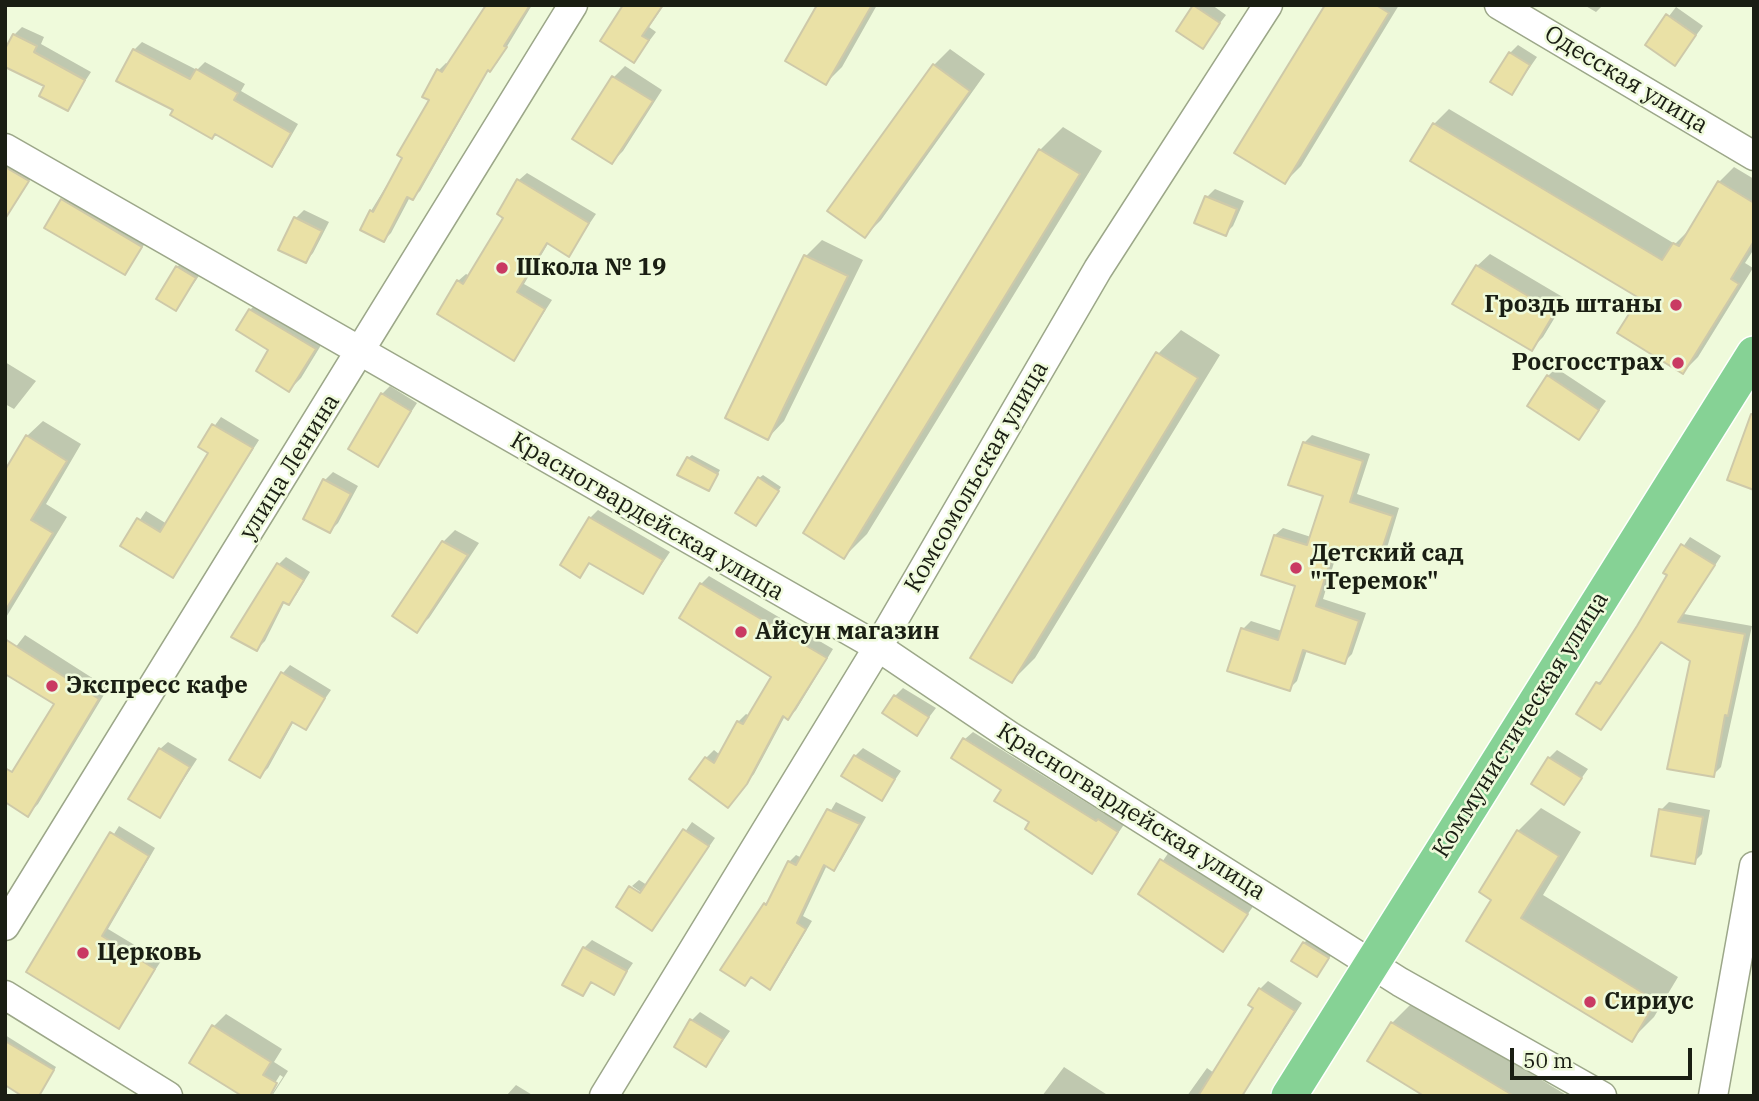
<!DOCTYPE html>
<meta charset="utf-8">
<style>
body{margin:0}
#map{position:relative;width:1759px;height:1101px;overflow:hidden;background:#effadb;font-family:"IBM Plex Serif",serif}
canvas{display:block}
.frame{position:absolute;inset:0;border:7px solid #1a1e13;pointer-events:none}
.scale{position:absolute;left:1510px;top:1048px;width:182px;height:32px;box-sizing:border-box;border:4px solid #1a1e13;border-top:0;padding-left:9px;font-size:21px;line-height:24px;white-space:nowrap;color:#1a1e13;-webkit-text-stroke:5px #effadb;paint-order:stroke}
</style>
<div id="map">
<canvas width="1759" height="1101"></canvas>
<div class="frame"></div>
<div class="scale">50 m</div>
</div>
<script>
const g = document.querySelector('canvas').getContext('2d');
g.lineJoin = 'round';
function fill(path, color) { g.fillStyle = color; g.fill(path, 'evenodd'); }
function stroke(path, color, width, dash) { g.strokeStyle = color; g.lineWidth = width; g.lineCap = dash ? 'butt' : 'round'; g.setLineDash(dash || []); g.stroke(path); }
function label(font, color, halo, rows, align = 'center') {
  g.font = font + ' "IBM Plex Serif",serif'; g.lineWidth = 5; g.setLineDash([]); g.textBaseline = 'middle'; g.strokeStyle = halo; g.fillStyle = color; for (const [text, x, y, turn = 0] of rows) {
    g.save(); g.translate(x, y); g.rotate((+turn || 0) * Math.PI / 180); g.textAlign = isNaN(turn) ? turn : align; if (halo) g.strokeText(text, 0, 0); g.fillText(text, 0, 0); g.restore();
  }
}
const shadow = new Path2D(`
 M489 5H532L497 63 489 69 420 191 412 198 410 197 391 233 384 240 371 211 404 157 431 100 424 96 439 70 446 63 449 65Z
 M623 5H664L649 27 656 32 634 61Z
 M819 5H877L842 67 826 83Z
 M1195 5H1212L1226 15 1203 46 1179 30Z
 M1327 5H1399L1301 166 1285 182Z
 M1584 5H1603L1596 12Z
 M1676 7 1703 26 1675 64 1647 45Z
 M22 27 44 37 41 44 91 72 67 109 47 85 14 35Z
 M142 42 197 70 205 62 245 84 241 91 298 124 279 157 271 165 175 110 134 50Z
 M1518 45 1537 57 1512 93 1510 53Z
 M950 49 985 74 881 220 865 236 934 65Z
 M625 66 662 90 623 151 612 162 575 138 614 77Z
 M1449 109 1675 244 1690 229 1719 182 1734 167 1754 179V249L1745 263 1753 268 1698 357 1683 372 1641 297 1434 124Z
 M1063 127 1102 151 867 534 844 557 1040 150Z
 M5 155 35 172 6 216 5 215Z
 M527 173 596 214 569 254 549 242 524 284 552 300 514 359 458 281 466 274 470 276 506 217 519 180Z
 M1215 189 1244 201 1233 226 1225 234 1207 197Z
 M70 192 148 239 125 273 63 200Z
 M304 210 329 222 313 253 306 261 296 218Z
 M822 240 863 260 784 421 768 438 727 417 806 256Z
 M1490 254 1566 299 1543 337 1531 349 1455 303 1477 266Z
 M185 259 203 270 176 309 177 267Z
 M262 298 326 337 301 378 289 390 250 310Z
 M1181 330 1220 355 1035 658 1012 681 1158 354Z
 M5 362 36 381 14 409 5 404Z
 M1556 368 1606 401 1579 438 1548 376Z
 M390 386 417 403 377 465 382 394Z
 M221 417 259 440 173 576 123 545 146 511 167 524 211 453 200 446Z
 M43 421 81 444 46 504 67 517 5 619V498L27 436Z
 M1312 435 1370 454 1357 494 1399 508 1386 551 1378 559 1339 546 1323 599 1366 613 1352 654 1344 662 1307 650 1297 681 1289 689 1243 629 1251 621 1282 631 1297 584 1275 535 1283 528 1311 537 1325 495 1304 443Z
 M692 455 720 470 712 485 688 458Z
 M333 472 358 486 338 523 330 531 325 480Z
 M763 475 781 487 759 521V478Z
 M598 510 670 552 643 592 591 562 580 576 590 518Z
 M455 530 479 543 429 618 416 630 443 542Z
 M1690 537 1721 556 1684 614 1752 626 1721 767 1713 775 1692 660 1663 641 1600 727 1578 713 1598 683 1607 676 1669 575 1665 572Z
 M286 557 310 572 296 595 288 603 285 601 265 641 257 649 278 565Z
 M709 576 833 649 796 710 788 718 785 716 754 774 728 806 706 758 714 750 720 755 738 722 746 714 750 716 774 677 701 584Z
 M25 635 108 688 38 804 28 814 56 704 5 661Z
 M290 665 331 690 305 728 294 721 268 768 260 776 283 673Z
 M903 688 936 708 917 733 895 696Z
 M973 732 1105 814 1107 812 1125 823 1092 872 1031 822 1003 789 965 739Z
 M168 742 197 759 160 816V749Z
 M863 748 901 771 882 799 855 756Z
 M1557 750 1588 769 1564 803 1549 758Z
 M836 802 866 817 841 861 834 868 827 865 803 916 812 921 777 980 770 987 752 976 745 984 765 904 772 897 789 862 796 855 802 858Z
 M1669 802 1710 810 1702 854 1694 862 1661 810Z
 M1541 808 1581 832 1543 895 1678 977 1654 1017 1631 1040 1493 899 1518 831Z
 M692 822 715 838 652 929 648 897 632 886 639 880 647 885Z
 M119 826 155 848 108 929 161 961 119 1026 29 971Z
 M1169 852 1254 905 1223 950 1140 894Z
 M1312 935 1335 950 1317 975 1304 943Z
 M592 940 633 963 613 992 593 981 583 994 584 948Z
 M1268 981 1302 1003 1242 1096H1187L1207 1068 1214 1073 1255 1008 1260 989Z
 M1413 1002 1568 1096H1428L1370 1060 1392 1023Z
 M700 1012 730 1031 706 1065 692 1020Z
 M226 1014 282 1049 274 1062 288 1071 272 1096H245L214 1026ZM280 1075 283 1077 272 1094H268Z
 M5 1035 56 1067 39 1096 5 1083Z
 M1064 1067 1109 1096H1042Z
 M516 1085 534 1096H506Z`);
const building = new Path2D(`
 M486 5H530L504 46 507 47 490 72 488 70 413 200 407 197 384 242 360 230 370 210 373 212 402 158 397 155 429 100 422 97 437 69 442 72Z
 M623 5H663L642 36 649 40 634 63 600 41Z
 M817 5H872L826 85 785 61Z
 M1193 5 1220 23 1203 49 1176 31Z
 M1325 5H1376L1389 13 1285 184 1234 153Z
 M1666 14 1696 35 1675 66 1645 45Z
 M13 34 37 46 34 52 85 80 68 111 39 96 44 86 5 67V49Z
 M133 49 190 79 196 69 238 93 234 100 291 133 272 167 215 134 212 139 170 115 173 110 116 81Z
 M1509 52 1530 65 1512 95 1490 82Z
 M933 64 970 91 865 238 827 211Z
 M612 76 653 101 612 164 572 139Z
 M1433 123 1662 260 1673 243 1679 246 1718 181 1754 203V241L1731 279 1739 284 1683 374 1617 333 1639 298 1410 161Z
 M1039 149 1080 174 844 559 803 533Z
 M5 167 29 181 5 219Z
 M517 179 589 223 569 257 547 243 517 292 545 309 514 361 437 314 457 280 463 284 503 218 497 214Z
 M1205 196 1237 209 1226 236 1194 223Z
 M61 199 142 247 125 275 44 228Z
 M294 217 322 231 306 263 278 250Z
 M804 255 848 276 768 440 725 418Z
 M1476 265 1555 312 1532 351 1452 304Z
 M176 266 196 278 176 311 156 299Z
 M249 309 316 349 289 392 256 371 268 350 236 330Z
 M1156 352 1198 378 1012 683 970 658Z
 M1547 375 1599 410 1579 440 1527 406Z
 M381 393 411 411 378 467 348 449Z
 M1751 414H1754V490L1727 480Z
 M212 424 253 448 173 578 120 546 137 518 160 532 208 453 198 447Z
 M26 435 67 461 31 520 53 533 5 611V470Z
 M1303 442 1363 461 1350 502 1393 516 1378 561 1335 547 1316 606 1359 621 1345 664 1303 650 1290 691 1227 671 1241 628 1278 640 1295 586 1261 575 1274 535 1307 545 1323 496 1288 485Z
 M687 457 718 474 709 491 677 475Z
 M758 477 779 491 756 526 735 513Z
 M323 479 351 494 330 533 303 519Z
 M589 517 663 560 643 594 589 563 580 578 560 565Z
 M442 541 468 555 417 633 392 616Z
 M1681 544 1715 565 1678 622 1745 634 1728 716 1725 715 1714 777 1667 769 1690 661 1661 642 1601 730 1576 714 1596 682 1600 684 1637 626 1667 575 1663 573Z
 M277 563 304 580 289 605 283 602 257 651 231 637Z
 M700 583 827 658 788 720 783 716 747 784 728 808 689 779 705 757 714 763 737 721 743 724 771 677 679 618Z
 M5 639 99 699 28 817 5 802V768L12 772 54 704 5 674Z
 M281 672 325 698 306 730 292 722 260 778 229 760Z
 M894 695 929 717 917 736 882 713Z
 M963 738 1096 821 1098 819 1118 832 1092 874 1025 829 1029 822 994 801 1001 790 951 758Z
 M159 748 190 767 160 818 128 799Z
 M854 755 895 779 882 801 841 776Z
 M1548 757 1582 778 1564 805 1531 784Z
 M827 809 860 824 834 871 824 865 797 923 806 929 770 990 751 977 745 986 720 970 764 903 766 905 788 861 796 865Z
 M1659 809 1703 817 1695 864 1651 856Z
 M683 829 709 846 652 931 616 907 629 886 640 893Z
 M1517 830 1559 856 1521 918 1656 1001 1632 1042 1466 941 1491 900 1479 892Z
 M110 832 149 856 102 936 155 969 119 1029 26 972Z
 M1160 859 1248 914 1223 952 1138 894Z
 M1303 942 1329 958 1317 977 1291 961Z
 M583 947 627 971 614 995 591 982 583 996 562 985Z
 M1259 988 1295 1011 1242 1096H1198L1253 1008 1248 1005Z
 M690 1019 723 1039 706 1067 674 1047Z
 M1391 1022 1514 1096H1424L1367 1061Z
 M212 1025 271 1062 263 1075 277 1083 270 1096H242L189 1063Z
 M5 1041 54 1070 39 1096H22L5 1085Z`);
const minor = new Path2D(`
 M1499 5 1754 156
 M5 148 878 647 1010 736 1400 982 1602 1096
 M5 926 573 5
 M5 995 168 1096
 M604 1096 878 647 1098 269 1268 5
 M1713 1096 1754 866`);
const major = new Path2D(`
 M1289 1096 1754 354`);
const markers = [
 [502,268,7,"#c93a63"],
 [1676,305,7,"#c93a63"],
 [1678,363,7,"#c93a63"],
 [1296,568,7,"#c93a63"],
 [741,632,7,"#c93a63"],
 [52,686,7,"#c93a63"],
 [83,953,7,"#c93a63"],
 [1590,1002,7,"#c93a63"]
];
const streetNames = [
 ["Одесская улица",1626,80,31],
 ["улица Ленина",290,467,-58],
 ["Комсомольская улица",977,477,-60],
 ["Красногвардейская улица",647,517,30],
 ["Коммунистическая улица",1521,725,-58],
 ["Красногвардейская улица",1131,812,32]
];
const poiNames = [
 ["Школа № 19",516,268],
 ["Гроздь штаны",1662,305,"right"],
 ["Росгосстрах",1664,363,"right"],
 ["Детский сад",1310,554],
 ["\"Теремок\"",1310,582],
 ["Айсун магазин",755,632],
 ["Экспресс кафе",66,686],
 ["Церковь",97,953],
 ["Сириус",1604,1002]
];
fill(shadow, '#0003');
fill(building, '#eae1a6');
stroke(building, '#cec9a9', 2);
stroke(minor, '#9ca789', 31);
stroke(major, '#fff', 38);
stroke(minor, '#fff', 28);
stroke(major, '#86d295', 35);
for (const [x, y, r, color] of markers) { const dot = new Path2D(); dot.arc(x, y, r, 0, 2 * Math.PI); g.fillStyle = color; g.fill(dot); stroke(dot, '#effadb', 2.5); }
label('24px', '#1a1e13', '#effadb', streetNames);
label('bold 24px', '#1a1e13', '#effadb', poiNames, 'left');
</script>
